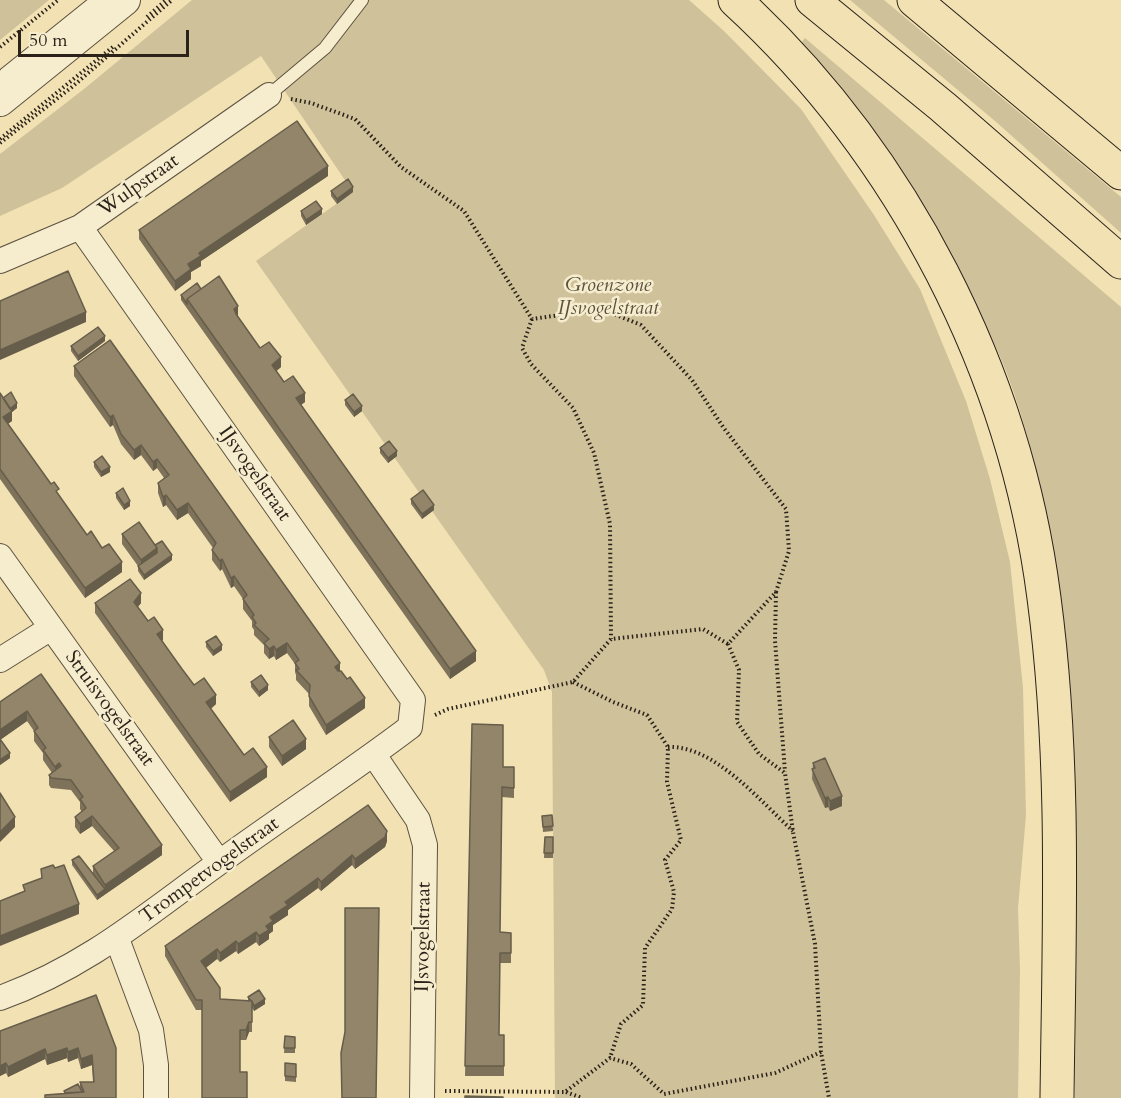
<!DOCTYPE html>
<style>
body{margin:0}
#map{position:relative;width:1121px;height:1098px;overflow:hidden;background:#f1e1b3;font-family:Cardo,serif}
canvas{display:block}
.scale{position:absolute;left:18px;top:30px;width:171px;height:27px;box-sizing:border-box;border:3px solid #2b221a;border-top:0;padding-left:8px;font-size:18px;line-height:21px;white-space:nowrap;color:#2b221a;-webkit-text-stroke:4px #f6ecce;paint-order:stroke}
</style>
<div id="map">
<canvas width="1121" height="1098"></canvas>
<div class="scale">50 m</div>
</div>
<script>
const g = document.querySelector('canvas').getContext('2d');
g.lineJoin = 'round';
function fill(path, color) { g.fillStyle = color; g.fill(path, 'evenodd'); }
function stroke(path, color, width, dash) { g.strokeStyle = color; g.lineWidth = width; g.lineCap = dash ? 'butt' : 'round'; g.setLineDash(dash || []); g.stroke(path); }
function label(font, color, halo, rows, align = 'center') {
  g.font = font + ' Cardo,serif'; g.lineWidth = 5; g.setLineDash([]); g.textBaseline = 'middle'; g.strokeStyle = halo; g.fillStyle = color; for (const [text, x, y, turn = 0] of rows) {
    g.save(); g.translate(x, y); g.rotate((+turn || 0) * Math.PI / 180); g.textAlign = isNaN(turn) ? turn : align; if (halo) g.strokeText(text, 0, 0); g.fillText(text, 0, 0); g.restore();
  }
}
const green = new Path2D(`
 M0 0H49L0 40Z
 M192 0H689L724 31 801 109 874 215 920 289 966 401 990 479 1010 562 1023 688 1026 815 1018 908 1020 971 1018 1098H555L552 692 544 670 256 261 353 192 261 56 62 188 0 216V154L84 89Z
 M850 0H884L1121 197V233L995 121Z
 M805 38 1121 307V1098H1075C1076 862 1090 620 1014 393 1002 356 982 320 965 285 955 265 946 243 935 224 896 160 847 102 800 44Z`);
const path = new Path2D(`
 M147 17 166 0
 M0 47 58 0
 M291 99 311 103 355 119 401 167 464 211 532 319 602 309 641 325 692 380 723 427 786 509 789 551 776 592 728 644 739 670 737 722 759 754 785 773 793 832 815 944 821 1052 829 1098
 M0 139 114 46
 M0 143 72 87 172 0
 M532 319 522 348 531 364 573 408 594 453 610 524 611 639
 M776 592 775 641 785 772
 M573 682 613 702 647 715 668 747 667 782 681 840 665 860 674 892 672 909 645 948 643 1005 621 1024 610 1058
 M435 715 448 709 573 682 611 639 703 629 728 644
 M668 747C714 745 761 802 793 831
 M445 1091 565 1092 610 1058 631 1064 664 1094 775 1073 821 1052
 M566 1092 582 1098`);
const service = new Path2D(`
 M0 84 5 74 97 0
 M269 95 325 48 362 0`);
const minor = new Path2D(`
 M0 261 80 227 269 95
 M0 556 219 862
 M0 660 51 628
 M374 755 418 820 425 845 422 1098
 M117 939 151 1030 156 1065V1098
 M0 998C88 966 146 915 220 862 283 816 348 774 410 727L413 700 80 227`);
const tertiary = new Path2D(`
 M0 101 125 0`);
const motorway = new Path2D(`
 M735 0C903 154 1015 372 1044 598 1066 763 1059 931 1057 1098
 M812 0 943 107 1121 262
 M914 0 1121 173`);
const wall = new Path2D(`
 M328 176 201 261V266L191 272V279L175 291 139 239V230Z
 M331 191 353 192 337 204 331 196Z
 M301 211 322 214 306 225 301 216Z
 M201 289 238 316H237L260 348 281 367 276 371 284 382 305 402 301 405 476 661 450 679 181 300V295Z
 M110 340 340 671 365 708 326 735 309 706V694L296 680V675L295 672V664L287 653 276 660 274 656 269 659 264 653V645L254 635V630L252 627V621L243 609V599L234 586 231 588 222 569 220 571 212 560V550L213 548 188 513 177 520 166 505 163 507 158 493V483L164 478 157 468 153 471 141 455 134 460 121 444 113 425 110 427 74 376V366Z
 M105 341 78 361 71 351V346Z
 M0 393 3 398 17 408 12 412V421L8 424 87 535 102 548 122 572 85 598 0 479Z
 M345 400 362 411 354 417 345 405Z
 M380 448 397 456 388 463 380 453Z
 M94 462 110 472 101 477 94 467Z
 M116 493 130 506 124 510 116 498Z
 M411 499 434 510 422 519 411 504Z
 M122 534 155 545 172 560 144 580 138 571V566L122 544Z
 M95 603H141L138 607 163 640 162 641 182 669 194 685 216 704 211 709 244 755 267 777 230 802 95 613Z
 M206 642 222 650 213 656 206 647Z
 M41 674 162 855 97 900 72 865V860L93 873V866L114 851 92 826 80 834 75 827V817L82 812 80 809V802L71 790 51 788 49 785V775L52 773 43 760V753L34 741V731L27 721 0 740 10 758 0 765V702Z
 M251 682 268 690 259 697 251 687Z
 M472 724 503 767H514V798L502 797 500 932 511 933V963H500L499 1035H504V1076H465Z
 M269 737 306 749 282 766 269 747Z
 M813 763 842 806 830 811 828 807 825 808 812 779Z
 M368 805 387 841 385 847 355 869 352 865 321 891 318 888 288 910V915L273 925V931L269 934V939L259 946 256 942 238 954 236 951 220 962 217 959 206 968 220 999 248 1001V997L265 1004 254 1011 252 1008V1032H249L246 1040H240V1072L247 1098 202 1010H196L165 956V946Z
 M552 815 553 831 543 832 542 816Z
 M545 837H553V858H544Z
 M96 995 116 1098 64 1093V1091L80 1088V1082H93L92 1065 81 1069 78 1058 68 1062 67 1058 47 1065 45 1059 8 1077 6 1073 0 1076V1031Z
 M285 1036 295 1037V1053H284Z
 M285 1063 296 1064V1082L285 1081Z`);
const shadedWall = new Path2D(`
 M328 166V176L201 261V266L191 272V279L175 291V281L188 264 199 253Z
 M353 187V192L337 204V199Z
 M322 209V214L306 225V220Z
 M238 306V316L234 319V309Z
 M86 312V322L0 360V350Z
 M105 336V341L78 361V356Z
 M281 357V367L272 375V365Z
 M305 393V402L296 408V398Z
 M17 403V408L12 412V421L3 427V417L10 409Z
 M362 406V411L354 417V412Z
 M113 415V425L110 427V417Z
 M141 445V455L134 460V450Z
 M397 451V456L388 463V458Z
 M157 459V468L153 471V462Z
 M110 467V472L101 477V472Z
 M166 495V505L163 507V497Z
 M130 501V506L124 510V505Z
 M188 503V513L177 520V510Z
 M434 505V510L422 519V514Z
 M157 548V558L141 570V560Z
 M172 555V560L144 580V575Z
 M222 559V569L220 571V561Z
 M122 562V572L85 598V588Z
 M234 576V586L231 588V578Z
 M141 593V603L134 611V602Z
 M163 630V640L157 644V634Z
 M287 643V653L276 660V650Z
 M222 645V650L213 656V651Z
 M274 646V656L269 659V649Z
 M476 651V661L450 679V669Z
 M340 663V673L335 677V667Z
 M268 685V690L259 697V692Z
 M216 695V704L206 712V702Z
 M365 698V708L326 735V725Z
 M27 711V721L0 740V730Z
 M306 739V749L282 766V756Z
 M10 753V758L0 765V760Z
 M59 763V773L55 776V767Z
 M267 767V777L230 802V792Z
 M842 796V806L830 811V801Z
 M828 797V807L825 808V798Z
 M92 816V826L80 834V824Z
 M15 817V827L0 842V832Z
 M387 831V841L385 847 355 869V859Z
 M162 845V855L97 900V895L105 889V885Z
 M352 855V865L321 891V882Z
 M318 878V888L288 910V915L273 925V931L269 934V939L259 946V936L270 917 285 902Z
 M79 904V914L0 946V936Z
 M256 932V942L238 954V944Z
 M236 941V951L220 962V953Z
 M217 949V959L201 971V961Z
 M265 999V1004L254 1011V1006Z
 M249 1022V1032L246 1040V1030Z
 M67 1048V1058L47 1065V1055Z
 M78 1048V1058L68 1062V1052Z
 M45 1049V1059L8 1077V1067Z
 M92 1055V1065L81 1069V1059Z
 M6 1063V1073L0 1076V1066Z`);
const building = new Path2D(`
 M297 121 328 166 199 253 201 256 188 264 191 269 175 281 139 230Z
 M348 179 353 187 337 199 331 191Z
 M316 201 322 209 306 220 301 211Z
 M68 271 86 312 0 350V301Z
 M219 276 238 306 234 309 236 314 260 348 269 342 281 357 272 365 284 382 293 376 305 393 296 398 476 651 450 669 187 299Z
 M197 283 201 289 187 299V304L181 295Z
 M98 327 105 336 78 356 71 346Z
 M110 340 340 663 335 667 338 671H341L347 679 350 677 365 698 326 725 309 696 310 685 296 670 299 669 295 663 299 660 287 643 276 650 274 646 269 649 264 643 269 639 254 625 256 623 252 617 254 615 243 599 247 595 234 576 231 578 222 559 220 561 212 550 216 543 188 503 177 510 166 495 163 497 158 483 169 475 157 459 153 462 141 445 134 450 121 434 113 415 110 417 74 366Z
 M11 392 17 403 10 409 3 398Z
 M0 393 12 411 3 417 51 484 54 482 59 489 56 491 87 535 91 531 102 548 109 544 122 562 85 588 0 469Z
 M353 394 362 406 354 412 345 400Z
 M389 441 397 451 388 458 380 448Z
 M102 456 110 467 101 472 94 462Z
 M123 488 130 501 124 505 116 493Z
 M423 490 434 505 422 514 411 499Z
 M139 522 157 548 141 560 122 534Z
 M162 541 172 555 144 575 138 566 157 553V548L155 545Z
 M130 579 141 593 134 602 148 621 154 617 163 630 157 634 182 669 194 685 204 678 216 695 206 702 244 755 253 748 267 767 230 792 95 603Z
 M216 636 222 645 213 651 206 642Z
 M41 674 162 845 105 885 93 866 119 848 92 816 80 824 75 817 86 808 80 799 83 797 71 780 51 778 49 775 61 766 59 763 55 767 43 750 46 748 34 731 38 728 27 711 0 730V702Z
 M261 675 268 685 259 692 251 682Z
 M293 720 306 739 282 756 269 737Z
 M472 724 503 725V767H514V788L502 787 500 932 511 933V953H500L499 1035H504V1066H465Z
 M0 739 10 753 0 760Z
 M825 758 842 796 830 801 828 797 825 798 812 769 815 768 813 763Z
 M0 793 15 817 0 832Z
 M368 805 387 831 385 837 355 859 352 855 321 882 318 878 285 902 288 905 270 917 273 921 266 926 269 930 259 936 256 932 238 944 236 941 220 953 217 949 201 961 220 988V999L252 1001V1022H249L246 1030H240V1072H247V1098H202V1000H196L165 946Z
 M552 815 553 826 543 827 542 816Z
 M545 837H553V853H544Z
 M79 856 105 889 97 895 72 860Z
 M53 865 55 868 64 865 79 904 0 936V901L25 891 23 885 42 878 41 869Z
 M345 908H379L376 1098H342L341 1053 345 1032Z
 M259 990 265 999 254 1006 252 1001H251L248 997Z
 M96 995 116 1048V1098H45V1095L84 1092 80 1082H94L92 1055 81 1059 78 1048 68 1052 67 1048 47 1055 45 1049 8 1067 6 1063 0 1066V1031Z
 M285 1036 295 1037V1048H284Z
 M285 1063 296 1064V1077L285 1076Z
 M78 1084 82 1092 65 1093 64 1091Z
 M465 1096 503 1097V1098H465Z`);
const streetNames = [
 ["Wulpstraat",139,186,-35],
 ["IJsvogelstraat",254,474,55],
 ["Struisvogelstraat",109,709,54],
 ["Trompetvogelstraat",210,871,-36],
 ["IJsvogelstraat",424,937,-89]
];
const parkNames = [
 ["Groenzone",608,286],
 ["IJsvogelstraat",608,309]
];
fill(green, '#cfc199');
stroke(service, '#5c5240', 14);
stroke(minor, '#5c5240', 26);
stroke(tertiary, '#5c5240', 32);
stroke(motorway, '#2b221a', 35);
stroke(path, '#2b221a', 4, [1.5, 3]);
stroke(service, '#f6ecce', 12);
stroke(minor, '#f6ecce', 24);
stroke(tertiary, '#f6ecce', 30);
stroke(motorway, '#f1e1b3', 33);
fill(wall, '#7e725b');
fill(shadedWall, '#665d4a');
fill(building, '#92856a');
stroke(building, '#665d4a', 1.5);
label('20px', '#2b221a', '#f6ecce', streetNames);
label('italic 20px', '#5c5240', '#f6ecce', parkNames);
</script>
